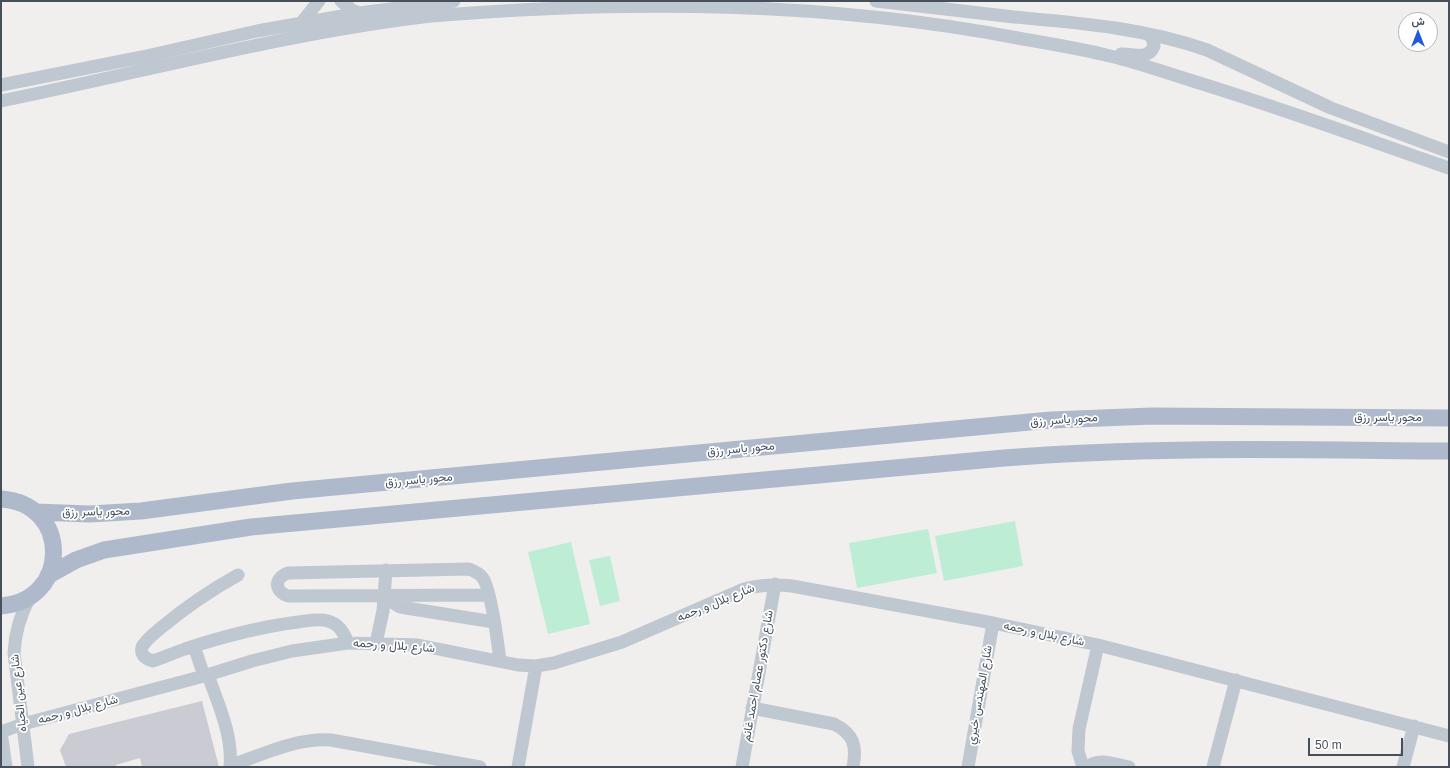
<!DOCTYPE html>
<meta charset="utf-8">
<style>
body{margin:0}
#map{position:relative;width:1450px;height:768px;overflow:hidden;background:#f1eeee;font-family:Helvetica,Vazirmatn,sans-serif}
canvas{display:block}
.frame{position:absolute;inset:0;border:2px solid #474f5b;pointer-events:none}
.north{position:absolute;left:1398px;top:12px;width:40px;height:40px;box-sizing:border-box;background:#fff;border:1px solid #b5b9bd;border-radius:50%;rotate:0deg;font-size:11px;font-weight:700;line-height:16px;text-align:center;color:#474f5b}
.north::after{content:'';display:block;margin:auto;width:14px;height:18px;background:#1f5bd9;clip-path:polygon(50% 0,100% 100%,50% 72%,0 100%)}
.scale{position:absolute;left:1308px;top:738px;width:95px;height:18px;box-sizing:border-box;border:2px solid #474f5b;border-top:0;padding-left:5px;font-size:12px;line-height:14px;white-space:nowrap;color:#474f5b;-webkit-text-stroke:3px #fff;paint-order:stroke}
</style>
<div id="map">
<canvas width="1450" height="768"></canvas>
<div class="frame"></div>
<div class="north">ش</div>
<div class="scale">50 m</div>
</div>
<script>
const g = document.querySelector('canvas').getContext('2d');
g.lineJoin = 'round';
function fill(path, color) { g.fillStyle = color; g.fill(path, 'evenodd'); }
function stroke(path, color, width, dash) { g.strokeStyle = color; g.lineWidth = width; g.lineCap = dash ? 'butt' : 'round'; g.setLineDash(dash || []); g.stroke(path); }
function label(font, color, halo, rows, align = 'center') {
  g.font = font + ' Helvetica,Vazirmatn,sans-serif'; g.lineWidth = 3.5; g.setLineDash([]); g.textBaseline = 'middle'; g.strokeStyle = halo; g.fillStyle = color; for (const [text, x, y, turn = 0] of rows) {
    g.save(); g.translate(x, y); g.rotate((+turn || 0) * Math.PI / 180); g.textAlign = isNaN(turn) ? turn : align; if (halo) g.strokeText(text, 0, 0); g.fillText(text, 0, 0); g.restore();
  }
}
const green = new Path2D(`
 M1015 521 1023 566 944 581 935 536Z
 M928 529 937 573 857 588 849 543Z
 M571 542 590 624 548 634 528 552Z
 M610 556 620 601 600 606 589 560Z`);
const building = new Path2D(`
 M202 701 219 767H142L140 758 116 765V767H66L60 750 69 734Z`);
const minor = new Path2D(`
 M341 1 352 10 359 13
 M876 1C922 6 968 12 1014 17 1080 23 1145 28 1207 50L1331 108 1449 152
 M301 23 319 1
 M1121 54C1133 53 1148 61 1154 46L1152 38 1149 35
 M1 85 142 57 257 31 359 13 454 1
 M1 101C144 72 286 33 431 16 628 0 828 1 1023 39 1052 44 1082 49 1110 56 1139 63 1167 73 1196 82 1281 108 1365 139 1449 168
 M238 575C211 590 186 607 162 627 156 632 148 638 144 644 141 647 141 652 143 655 146 659 149 660 153 661 164 657 174 653 185 649 221 637 259 627 298 622 307 621 318 618 328 621 339 624 344 633 348 643
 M385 595 389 600 400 607 494 622
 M489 595 288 596C274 591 274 578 288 573L469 569C474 571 479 573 482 577 491 587 498 645 500 661
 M376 643 383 611 386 570
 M194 646 204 676
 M208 675C218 704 233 735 230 767
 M752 708 834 724C854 734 857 746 853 767
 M1 732 23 724 204 676 252 661 292 651 348 643 418 645 518 665 536 666 554 663 622 642 744 589C760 585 775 584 792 586L993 623 1098 645 1449 736
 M1 732 6 767
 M230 766C263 754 296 738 331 740L480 767
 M28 767 14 653C15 633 20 615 30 597
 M518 767 536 666
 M742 767 775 584
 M968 767 993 623
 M1083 767 1078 751 1079 729 1098 645
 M1088 767C1098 757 1117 765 1129 767
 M1213 767 1236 680
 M1403 767 1414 726`);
const major = new Path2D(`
 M1 499C71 503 71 601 1 606
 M35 512 90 514 141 511 292 491 1051 420 1152 416 1449 418
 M49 575 76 560 104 550 251 527 1004 458C1152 446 1301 450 1449 451`);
const streetNames = [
 ["محور ياسر رزق",1388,418],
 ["محور ياسر رزق",1064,420,-4],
 ["محور ياسر رزق",741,449,-5],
 ["محور ياسر رزق",419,480,-5],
 ["محور ياسر رزق",96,512,-1],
 ["شارع بلال و رحمه",716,603,-22],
 ["شارع بلال و رحمه",1044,634,12],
 ["شارع بلال و رحمه",394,646,4],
 ["شارع دكتور عصام احمد غانم",758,676,-80],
 ["شارع عين الحياه",19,693,-96],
 ["شارع المهندس خيري",980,695,-80],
 ["شارع بلال و رحمه",78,710,-15]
];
fill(green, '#beedd5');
fill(building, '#cbccd3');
stroke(minor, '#bfc7d0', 13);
stroke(major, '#aebacc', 17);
label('12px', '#474f5b', '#fff', streetNames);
</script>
